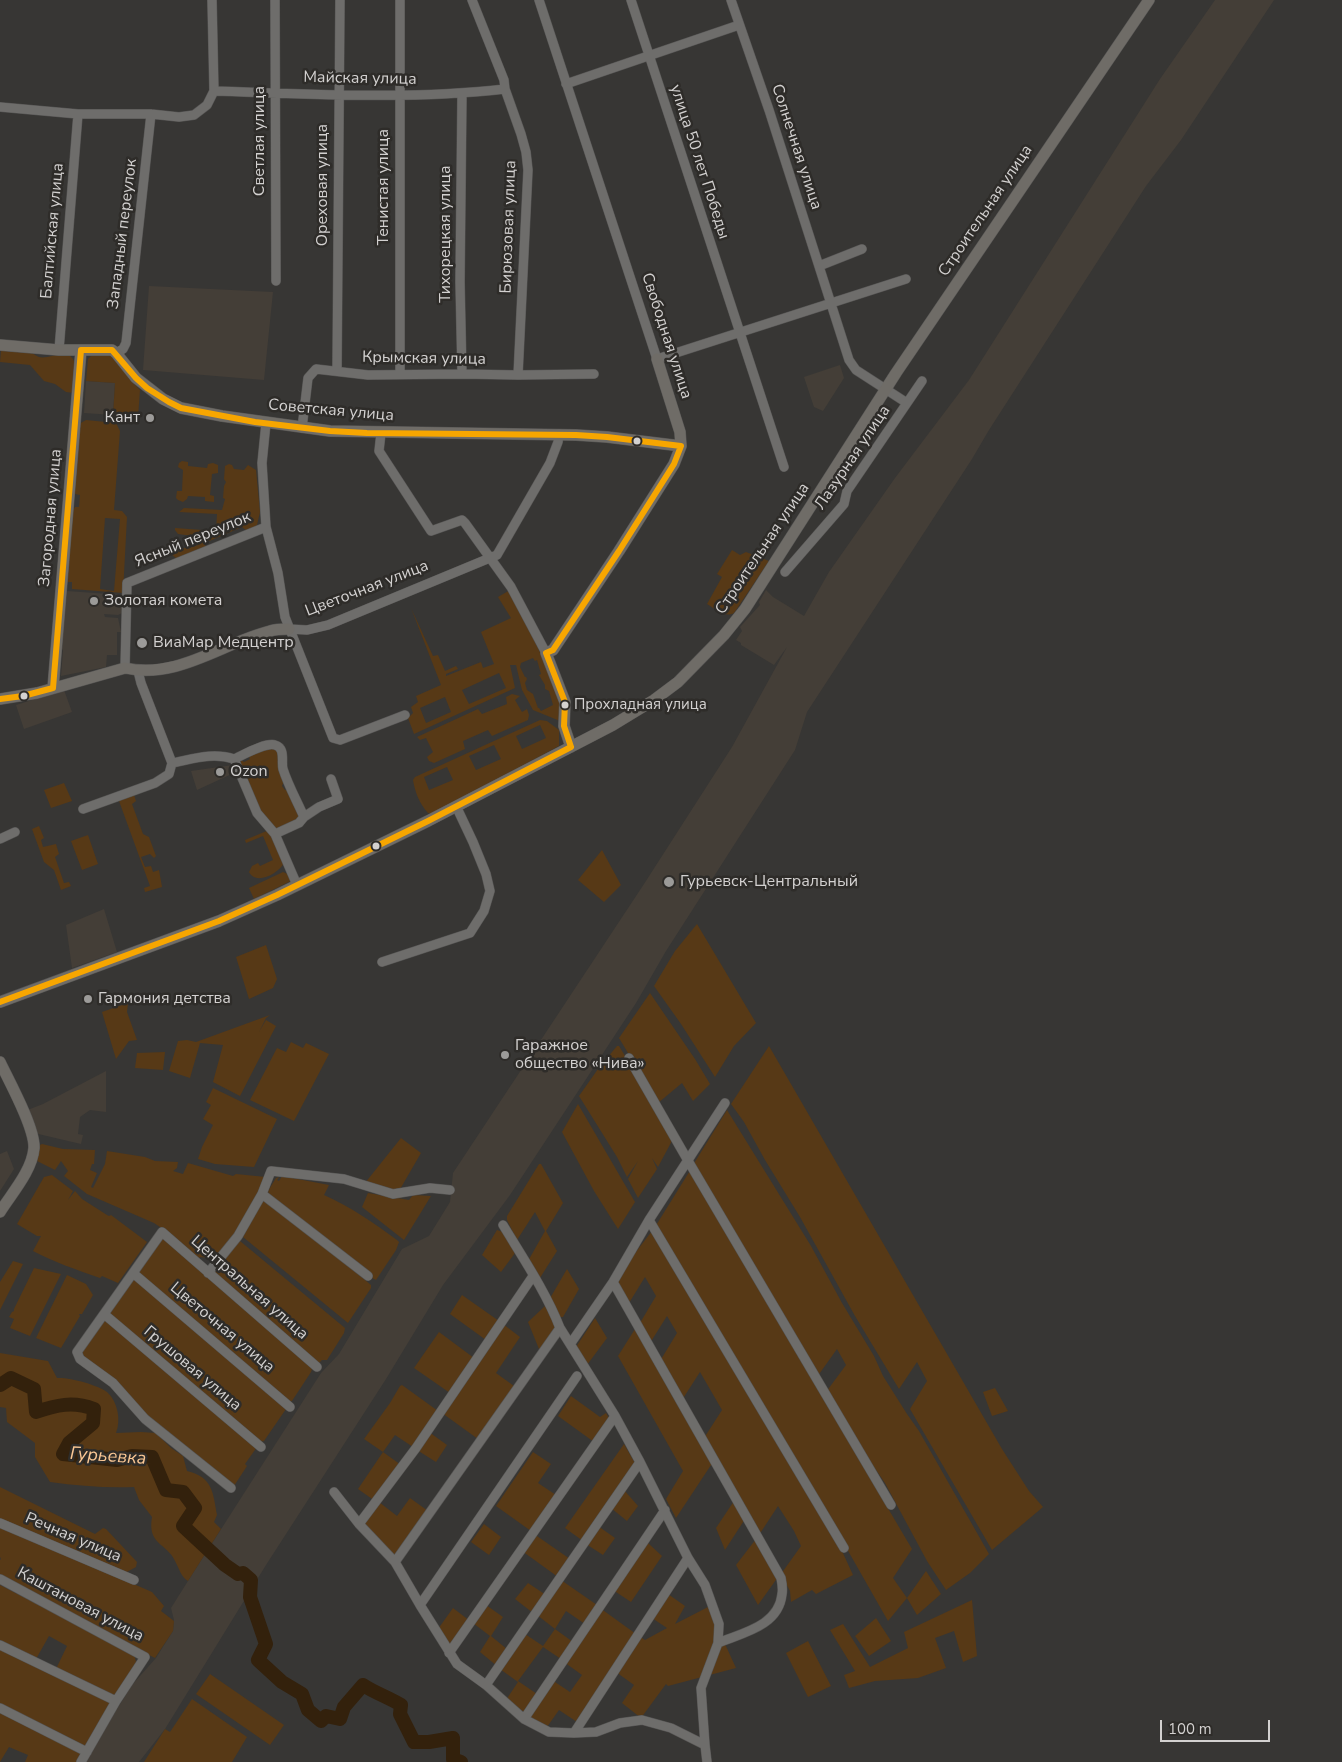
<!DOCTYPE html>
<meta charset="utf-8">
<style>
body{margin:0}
#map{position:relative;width:1342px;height:1762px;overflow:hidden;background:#373634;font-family:"Nunito Sans",sans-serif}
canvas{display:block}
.scale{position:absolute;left:1160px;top:1720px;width:110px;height:22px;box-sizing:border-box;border:2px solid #d3d1d0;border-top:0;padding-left:6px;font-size:15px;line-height:18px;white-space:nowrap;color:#d3d1d0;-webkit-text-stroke:4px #2e2c29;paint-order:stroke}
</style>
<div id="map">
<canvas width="1342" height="1762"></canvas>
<div class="scale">100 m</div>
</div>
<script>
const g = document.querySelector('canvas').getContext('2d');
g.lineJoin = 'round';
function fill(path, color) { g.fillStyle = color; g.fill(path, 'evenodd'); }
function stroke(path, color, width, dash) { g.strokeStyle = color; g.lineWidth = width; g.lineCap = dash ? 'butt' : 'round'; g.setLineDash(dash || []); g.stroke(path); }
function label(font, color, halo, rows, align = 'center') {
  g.font = font + ' "Nunito Sans",sans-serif'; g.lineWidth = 5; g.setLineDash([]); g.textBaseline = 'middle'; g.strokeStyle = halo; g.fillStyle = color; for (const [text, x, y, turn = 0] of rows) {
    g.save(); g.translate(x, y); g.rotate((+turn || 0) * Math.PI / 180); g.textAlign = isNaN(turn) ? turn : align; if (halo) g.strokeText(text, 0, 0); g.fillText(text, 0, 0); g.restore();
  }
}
const built = new Path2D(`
 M1215 0H1274L1181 140 1146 186 989 430 972 459 807 712 795 750 666 951 636 1003 510 1195 443 1285 386 1379 266 1565 165 1729 139 1762H84L132 1685 156 1658 173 1631 174 1620 171 1608 193 1573 321 1373 339 1354 402 1249 429 1236 450 1202 453 1173 644 884 732 747 787 647 774 665 741 645V643L736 640 742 631 740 627 760 605 759 602 766 590 773 597 804 616 829 572 895 478 969 380 1160 79Z
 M149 286 273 292 264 380 143 370Z
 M840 365 844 378 823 411 814 407 804 377Z
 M86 381 115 383 113 415 84 413Z
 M67 591 123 595 122 613 118 615 104 614 105 617 118 618 121 632H117V655H107L106 667 61 676 63 650 61 648Z
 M64 690 72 712 24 729 16 705Z
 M233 765 236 772 197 790 191 771Z
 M104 909 117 952 72 968 66 925Z
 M106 1071V1112L90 1110 80 1117 78 1134 83 1135 81 1144 34 1133 25 1111 43 1104Z
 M7 1151 14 1169 0 1191V1154Z`);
const green = new Path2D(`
 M1 350C10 350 20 350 29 352 33 353 36 356 39 357 49 360 68 346 74 361V393L66 392 55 384 44 381 30 365 0 362Z
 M92 355 109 356 112 357 132 382 140 390 138 418 113 415 115 383 86 381 88 359Z
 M86 420 116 423 120 431 114 510 122 511 127 517 123 593 72 589V582H66L72 512 75 507H79L80 495 75 494 74 490 79 424ZM105 518 120 519 114 591 100 589Z
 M182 461 188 462V466L207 468 208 464 213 463 218 465V473L212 474 210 495 214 496V502L205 501V497L188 496 187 499 183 502 178 500 176 498 177 491H182L183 470 178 467 179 463Z
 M229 464 232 465 234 469 244 470 248 465 256 470 260 512 257 525 247 531 242 527 207 542 204 549 177 559 171 554 172 546 176 545C184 550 190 548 198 545L200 537 178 534 175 530V528L216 531 217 514 179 512 184 508 222 510 225 499 223 498 224 486 226 482 224 479 225 466Z
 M732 550 740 555 746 552 769 561 734 613C725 618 715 609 707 604L722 577 717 574Z
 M510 590 539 650 562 702 560 721 533 710 522 690 516 665H510L515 688 414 734 408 718 413 713 411 707 418 702 416 696 441 685 411 608 433 656 438 655 445 671 456 666 458 669 446 674V676L481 662 483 668 494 664 481 632 511 618 498 597ZM533 658 535 661 537 660 541 674 539 675 545 685V689L549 691 553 705 541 711 539 708H538L533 694 527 690 525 683 527 679 526 677H525L520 667 521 663ZM499 673 506 688 469 704 462 690ZM445 697 451 712 426 723 420 708Z
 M512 694 520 696 515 700 522 712 527 709 529 715 528 720 492 736 488 730 463 741 465 749 434 763 429 761 427 757 433 752 426 738 420 740 417 737 478 709 482 714 507 704 506 697Z
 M540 720 547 721 559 730V746L432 814 428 813C419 803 415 792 413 780L415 777ZM540 725 546 738 522 749 516 736ZM494 745 501 759 476 770 469 756ZM447 767 453 780 429 790 424 777Z
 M266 747 278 749 285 778 282 786 285 790 288 789 300 813 296 822 274 830 262 816 240 764 241 760 244 762 250 759 248 755Z
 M64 783 72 801 51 808 44 790Z
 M134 795 136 801 132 804 143 834 149 837 156 856 154 858 150 854 141 857 145 867 151 866 153 872 159 870 162 887 145 892 144 888 150 886 119 801 117 800Z
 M39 826 44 838 41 840 43 847 56 844 59 854 55 857 64 883 69 882 71 886 61 890 54 870 44 862 32 829Z
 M269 830 284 863C279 873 256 886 249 872L252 866 258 863 260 866 273 860 263 836 246 843 245 840Z
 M88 835 98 864 82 870 71 841Z
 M602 850 621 885 604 902 578 880Z
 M283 872 290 875 293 880 254 899 249 888Z
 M697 924 756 1023 734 1046 715 1077 681 1024 654 986 675 951Z
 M266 945 277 979 273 988 249 999 236 957Z
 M650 993 695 1059 710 1084 693 1101 682 1083 658 1103 619 1038Z
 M128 1003 127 1012 137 1040 129 1041 116 1059 102 1012Z
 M270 1015 266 1018 259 1032 266 1020 276 1026 240 1096 213 1082 223 1045 200 1043 190 1078 169 1071 178 1041 187 1040 196 1042Z
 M291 1042 303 1048 306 1043 329 1054 294 1121 250 1100 277 1048 286 1052Z
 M617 1046H619L674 1137 658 1167 652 1158 657 1169 638 1198 628 1179 638 1161 627 1177 617 1157 579 1096 598 1069Z
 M769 1046 1002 1449 1029 1491 1043 1507 992 1550 910 1409 927 1381 917 1362 899 1389 855 1316 800 1217 765 1160 744 1122 731 1104Z
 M165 1052 163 1070 135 1068 137 1053Z
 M213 1088 277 1119 254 1167 215 1164 198 1159 202 1147 213 1125 203 1119 211 1105 206 1102Z
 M578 1104 635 1202 618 1229 594 1191 562 1132Z
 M727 1110 811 1246 842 1303 874 1356 883 1376 907 1414 919 1431 989 1554 970 1573 946 1590 927 1561 885 1483 850 1432 826 1392 846 1365 837 1349 817 1377 693 1165Z
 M401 1138 421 1153 399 1191 384 1189 365 1183Z
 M42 1144 63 1149 95 1150 94 1164H92L90 1170 97 1173 91 1187 93 1188 105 1164 107 1151 145 1157 155 1161 178 1162 177 1168 173 1171 183 1174 188 1163 233 1176 236 1174 266 1177 241 1227 216 1259 200 1257 199 1259 166 1231 154 1223 87 1194 64 1176 68 1171 61 1161 55 1170 35 1160 38 1146Z
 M539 1164H541L563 1203 546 1231 557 1251 538 1281 528 1261 545 1231 535 1212 517 1240 507 1220V1216Z
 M691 1169 778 1322 912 1549 893 1578 907 1598 926 1571 941 1594 917 1615 907 1598 888 1621 843 1542 655 1227Z
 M52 1175 73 1191 68 1200 75 1191 82 1199 107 1215 109 1216 111 1215 147 1242 118 1283 102 1276 100 1278C77 1270 54 1262 33 1251L41 1236H37L17 1224 44 1177Z
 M282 1176 329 1185 324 1195C351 1207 374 1223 397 1240L399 1242 396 1250 376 1280 368 1276 269 1195 268 1191 276 1178 279 1177 277 1180 279 1181Z
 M368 1193 409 1200 413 1195 431 1196 404 1240 362 1207Z
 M263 1199H267L371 1285V1288L348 1323 243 1237Z
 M497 1230 503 1232 515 1253 501 1272 482 1255Z
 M652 1231 842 1551 853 1575 816 1594 812 1590 791 1602 790 1591 781 1574 801 1546 794 1531 778 1506 759 1535 704 1438 722 1410 700 1372 682 1400 660 1361 677 1333 667 1316 650 1343 640 1323 656 1296 645 1277 629 1303 617 1283 632 1257Z
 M163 1238 313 1366 311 1372 292 1401 288 1402 137 1272Z
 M238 1241H240L345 1328 344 1333 327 1360H322L318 1364 214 1273Z
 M13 1261 23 1264 0 1310V1282Z
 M34 1268 61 1274 30 1336 10 1328 14 1319 9 1317 12 1312 14 1311V1309Z
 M567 1269 579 1289 563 1317H559L549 1300Z
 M67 1275 86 1284 93 1295 82 1314H79L80 1316 61 1348 36 1338Z
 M134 1277 286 1409 264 1441 260 1442 108 1313Z
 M462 1295 499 1321 486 1340 450 1314Z
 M545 1306 557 1327 542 1348 539 1349 528 1322Z
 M105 1317 257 1447 245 1464 247 1466 234 1486 179 1445 87 1362 80 1352Z
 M595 1318 607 1338 587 1365 576 1347Z
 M503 1324 520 1337 496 1373 514 1386 478 1439 442 1413Z
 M635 1329 668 1386 672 1396 679 1405 713 1462 676 1518 666 1499 683 1471 618 1356Z
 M439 1332 474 1358 450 1393 414 1368Z
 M0 1353 48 1361 57 1378C69 1377 98 1385 107 1392 118 1402 121 1420 116 1433L141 1432 156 1433 171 1448 183 1456 187 1471C213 1477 213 1493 217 1515L214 1522 221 1529 188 1581C181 1577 179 1568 175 1561 167 1543 147 1545 152 1517L139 1500 134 1487C106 1488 78 1486 50 1482L35 1457V1443L7 1422 6 1408 0 1407Z
 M402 1385 438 1411 413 1447 395 1435 383 1452 401 1465 375 1501 358 1489 383 1452 364 1439 390 1403 400 1386Z
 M995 1388 1008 1411 992 1416 983 1392Z
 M571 1396 600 1417 606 1413 609 1418 594 1442 558 1416Z
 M429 1432 447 1445 436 1462 417 1450Z
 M624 1444 636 1465 583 1541 565 1528Z
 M533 1452 551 1464 538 1483 556 1495 531 1531 496 1506Z
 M0 1487 95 1534 103 1528 106 1529 137 1562 136 1567 125 1573 0 1521Z
 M624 1490 638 1506 627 1521 611 1508Z
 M410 1498 428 1511 397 1555H393L364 1524 379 1502 397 1516Z
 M734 1501 745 1519 725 1550 716 1528Z
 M484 1524 501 1537 489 1555 471 1542Z
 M0 1526 152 1592 164 1606 161 1611 174 1621 173 1631 155 1658 0 1579V1560L1 1559 0 1557Z
 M598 1526 615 1538 603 1555 586 1544Z
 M534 1534 570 1559 558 1577 522 1551Z
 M756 1539 778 1577 758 1605 736 1565Z
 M648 1543 662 1556 631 1602 613 1590Z
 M561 1580 597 1605 585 1624 566 1611 555 1629 573 1642 561 1659 543 1647 518 1681 537 1694 524 1712 506 1700 518 1682 500 1669 525 1634 543 1646 555 1629 537 1615Z
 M528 1583 546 1595 533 1613 515 1599Z
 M0 1585 134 1654 136 1662 117 1694 112 1696 56 1669 67 1646 49 1636 36 1659 0 1640Z
 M668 1594 685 1606 675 1624 708 1607 736 1668 668 1686 666 1684 641 1718 622 1703 634 1685 616 1672 639 1636 645 1640 667 1628 652 1618Z
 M972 1600 977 1656 963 1662 954 1631 935 1638 946 1668 918 1678 875 1681 849 1688 844 1675 855 1671 830 1630 843 1624 870 1667 908 1648 904 1632Z
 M486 1605 503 1617 491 1636 508 1650 497 1666 480 1652 490 1636 473 1623Z
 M453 1608 470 1621 450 1645 438 1629Z
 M600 1608 636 1634 577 1722 559 1710 547 1727 529 1719 552 1680 570 1692 582 1675 564 1662Z
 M876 1618 891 1641 869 1656 855 1636Z
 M808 1641 831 1686 808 1697 786 1653Z
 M0 1648 110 1701 111 1704 88 1747H84L0 1707Z
 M210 1674 284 1725 270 1745 196 1694Z
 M192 1699 247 1737 232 1762H144L165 1729 170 1732Z
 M0 1713 81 1752 82 1755 78 1762H25L28 1755 9 1747 0 1762Z`);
const river = new Path2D(`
 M0 1385 11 1378 34 1389 36 1412C56 1405 73 1401 94 1409L93 1423 69 1443 63 1454 117 1460 132 1456 152 1457 166 1490 183 1492 195 1508 183 1526 225 1565 238 1574 243 1573 251 1580 250 1597 266 1644 258 1660 282 1682 302 1694 308 1710 321 1721 326 1716 340 1719 344 1707 363 1685C375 1693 388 1697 401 1705L400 1714 414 1742H429L453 1738V1759L461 1762`);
const street = new Path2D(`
 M275 0 276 281
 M472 0 504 80 505 89 521 134 526 152 528 170 518 375
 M539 0 657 359 906 279
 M631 0 784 467
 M731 0 769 110 849 360 856 370 907 403
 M566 84 739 25
 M214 91C311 94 409 100 505 89
 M462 94 460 282 462 374
 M0 107 78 114H151L179 117 194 115 207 105 214 91 212 0
 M819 266 862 249
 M59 350 78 114
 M116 353 123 349 126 343 151 114
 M337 371 340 0
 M400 374V0
 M266 423 262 463 266 527 278 573 285 617 331 733 333 738 340 740 405 715
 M302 428 308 378 316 369 368 375 462 374 518 375 594 374
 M381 433 379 451 431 531 462 520 465 523 511 587 546 653
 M785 572 844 504 847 491 922 381
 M289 629 307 630 328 625 497 555 550 463 558 442 559 434
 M125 668 127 583 266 527
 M138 671 141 683 172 763
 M234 759C243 755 266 742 275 745 286 748 281 762 283 769 288 785 297 801 304 817L299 823 275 834
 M172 763C193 759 213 752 234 759L257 813 275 834 297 885
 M83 809 155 783 169 774 172 763
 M304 817 319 807 338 799 331 779
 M0 839 15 832
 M382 962 470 933 484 911 490 891 486 874 473 842 456 806
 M629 1058 687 1159 891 1505
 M262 1194 368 1276
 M649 1220 844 1548
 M503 1225C523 1258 546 1292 560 1328L615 1416 640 1462 688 1558 705 1585 719 1624 718 1643 701 1688 705 1745 707 1762
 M133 1273 290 1407
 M208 1273 238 1236 262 1194 271 1171 344 1179 393 1194 430 1188 450 1190
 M613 1282 781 1578C782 1583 783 1589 782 1594 779 1626 742 1633 718 1643
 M104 1314 261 1447
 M571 1343 613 1282 649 1220 725 1103
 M231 1488 145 1419 113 1383 80 1359 77 1352 162 1232 317 1367
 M334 1492 359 1524 395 1562 420 1605 457 1664 486 1685 524 1719 549 1732 574 1733 596 1732 620 1723 642 1720 671 1728 705 1745
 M0 1523 134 1580
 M359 1524 416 1448 533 1276
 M395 1562 560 1328
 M0 1579 145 1657 116 1701 81 1762
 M420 1605 577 1376
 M0 1645 116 1701
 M449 1653 615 1416
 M486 1685 640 1462
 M0 1708 87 1752
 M524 1719 665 1510
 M574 1733 688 1558`);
const secondary = new Path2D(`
 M0 345 59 350H112L116 353 136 378 163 399 181 408 222 416 330 431 576 435 607 437 681 446
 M53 688 81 350
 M0 699 37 693 125 668C177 680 222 643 270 631 276 629 283 629 289 629
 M571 747 564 726 565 702 546 653 553 650 619 551 674 464 681 446 680 432 657 359
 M0 1002 219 921 277 895 428 821 613 725 654 700 678 682 724 635 745 609 896 373 1149 0
 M0 1062C9 1081 35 1128 34 1148 32 1171 12 1193 0 1212`);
const bus1 = new Path2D(`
 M81 350H112L136 378 147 388 169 402 181 408 255 422 330 431 367 433 576 435 607 437 681 446
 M546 653 553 650 619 551 674 464 681 446
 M546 653 565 702 564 726 571 747
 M53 688 81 350
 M0 699 23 696 53 688
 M0 1002 219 921 277 895 428 821 571 747`);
const markers = [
 [150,418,5,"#9c9b99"],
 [637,441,4.5,"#d3d1d0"],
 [94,601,5,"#9c9b99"],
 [142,643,6,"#9c9b99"],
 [24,696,4.5,"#d3d1d0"],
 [565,705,4.5,"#d3d1d0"],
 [220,772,5,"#9c9b99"],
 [376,846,4.5,"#d3d1d0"],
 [669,882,6,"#9c9b99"],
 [88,999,5,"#9c9b99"],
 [505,1055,5,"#9c9b99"]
];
const busNames = [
 ["Прохладная улица",574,705]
];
const streetNames = [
 ["Майская улица",360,79,1],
 ["Светлая улица",260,141,-90],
 ["Солнечная улица",796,147,72],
 ["улица 50 лет Победы",699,162,72],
 ["Ореховая улица",323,185,-90],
 ["Тенистая улица",384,187,-90],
 ["Строительная улица",986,211,-56],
 ["Бирюзовая улица",509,227,-88],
 ["Балтийская улица",53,231,-85],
 ["Западный переулок",123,234,-83],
 ["Тихорецкая улица",446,234,-90],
 ["Свободная улица",666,336,72],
 ["Крымская улица",424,359,1],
 ["Советская улица",331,411,5],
 ["Лазурная улица",853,458,-56],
 ["Загородная улица",51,518,-85],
 ["Ясный переулок",193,540,-22],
 ["Строительная улица",763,549,-56],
 ["Цветочная улица",367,589,-21],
 ["Центральная улица",249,1288,41],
 ["Цветочная улица",222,1328,40],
 ["Грушовая улица",192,1369,40],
 ["Речная улица",73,1538,23],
 ["Каштановая улица",80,1605,28]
];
const poiNames = [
 ["Кант",140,418,"right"],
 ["Золотая комета",104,601],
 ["ВиаМар Медцентр",153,643],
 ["Ozon",230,772],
 ["Гурьевск-Центральный",680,882],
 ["Гармония детства",98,999],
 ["Гаражное",515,1046],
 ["общество «Нива»",515,1064]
];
const waterNames = [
 ["Гурьевка",108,1457,4]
];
fill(built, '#443e37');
fill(green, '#573916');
stroke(river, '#33210c', 14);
stroke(street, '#555453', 10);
stroke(secondary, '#555453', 12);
stroke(street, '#6e6d6b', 9);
stroke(secondary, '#6f6c67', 11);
stroke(bus1, '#f7a600', 6);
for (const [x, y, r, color] of markers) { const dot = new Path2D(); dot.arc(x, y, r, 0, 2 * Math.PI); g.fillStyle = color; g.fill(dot); stroke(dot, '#2e2c29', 2); }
label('15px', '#d3d1d0', '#2e2c29', busNames, 'left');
label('16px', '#d3d1d0', '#2e2c29', streetNames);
label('16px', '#d3d1d0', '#2e2c29', poiNames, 'left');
label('italic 18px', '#fac794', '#2e2c29', waterNames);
</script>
